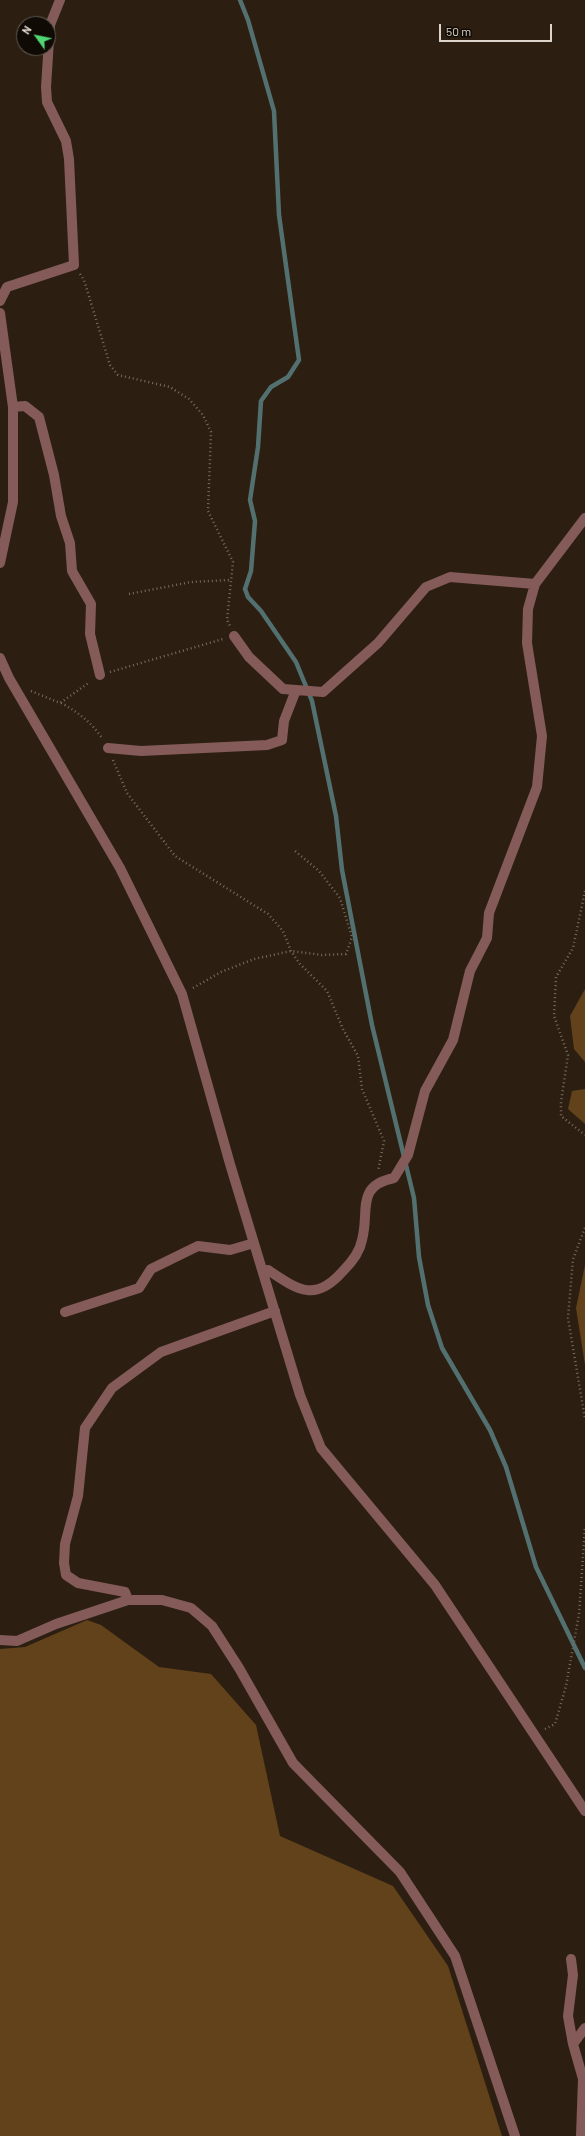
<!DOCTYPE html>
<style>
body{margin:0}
#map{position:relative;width:585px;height:2136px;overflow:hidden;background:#2c1f11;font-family:Barlow,sans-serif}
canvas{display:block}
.north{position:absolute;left:16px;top:16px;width:40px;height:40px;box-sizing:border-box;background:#100a05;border:1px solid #625b54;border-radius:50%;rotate:303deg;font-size:11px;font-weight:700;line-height:16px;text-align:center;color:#ddd4cb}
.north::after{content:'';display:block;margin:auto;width:14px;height:18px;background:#51d674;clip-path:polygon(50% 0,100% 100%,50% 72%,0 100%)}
.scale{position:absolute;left:439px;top:24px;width:113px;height:18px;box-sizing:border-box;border:2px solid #ddd4cb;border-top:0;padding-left:5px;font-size:12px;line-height:14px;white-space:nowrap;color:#ddd4cb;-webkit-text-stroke:3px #100a05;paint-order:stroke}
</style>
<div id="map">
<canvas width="585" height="2136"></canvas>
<div class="north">N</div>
<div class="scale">50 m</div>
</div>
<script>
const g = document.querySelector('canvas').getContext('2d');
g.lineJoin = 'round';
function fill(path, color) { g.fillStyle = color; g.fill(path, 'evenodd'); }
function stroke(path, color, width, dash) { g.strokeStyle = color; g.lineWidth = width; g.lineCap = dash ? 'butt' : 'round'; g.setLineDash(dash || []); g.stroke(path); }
const green = new Path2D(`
 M585 989V1062L574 1049 570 1016Z
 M585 1089V1124L568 1109 572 1091Z
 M585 1265V1365L576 1308Z
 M87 1620 101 1625 159 1667 211 1674 256 1725 280 1836 393 1886 448 1966 502 2136H0V1649L25 1647Z`);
const stream = new Path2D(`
 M240 0 248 20 274 111 279 215 299 360 288 377 271 387 261 401 258 447 250 500 255 521 251 571 245 589 248 597 261 611 296 662 312 701 336 816 342 870 372 1025 414 1198 419 1257 428 1305 442 1348 490 1430 506 1467 536 1567 585 1668`);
const path = new Path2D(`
 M80 274 84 280 110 365 118 375 170 387 189 399 203 415 211 432 208 511 233 562 227 620 230 626
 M129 594 191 582 231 580
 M110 672 223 639
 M31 691 60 703 90 682
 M61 703C78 712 91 722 102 738
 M113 760 127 793 175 856 268 914 283 931 291 951 300 964 327 991 343 1029 358 1056 362 1089 384 1141 378 1171
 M585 891 573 948 556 977 554 1016 568 1055 561 1102V1116L585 1135
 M193 988 221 972 254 959 291 951 322 955 346 954 352 937 340 898 319 871 295 851
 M585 1228 573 1259 568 1318 585 1419
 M545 1729 555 1724 566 1686 579 1614 585 1527`);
const minor = new Path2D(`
 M0 301 7 287 74 265 69 159 66 141 47 102 46 87 50 25 60 0
 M0 313 13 407V502L0 563
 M13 407 25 406 39 417 54 475 61 516 70 543 72 571 91 604 90 634 100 675
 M234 636 249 657 283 689 323 692 378 643 426 587 450 577 535 584
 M0 658 9 678 120 868 182 994 230 1164 300 1395 321 1448 435 1585 585 1811
 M108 748 141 751 267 745 282 740 284 721 296 690
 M263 1271 268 1270C298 1290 315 1303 343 1271 351 1263 360 1251 362 1240 370 1211 355 1186 394 1178L408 1155 425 1091 453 1040 470 971 487 938 489 913 537 787 542 736 527 643 528 609 535 584 585 518
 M65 1312 139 1288 151 1269 198 1246 230 1250 254 1243
 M128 1600 125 1592 78 1583 66 1575 64 1563 65 1544 78 1496 85 1428 112 1388 161 1352 275 1311
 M0 1640 17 1641 56 1624 128 1600H162L191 1608 212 1626 239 1668 293 1763 400 1872 455 1956 515 2136
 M571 1959 573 1975 568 2016 573 2044
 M581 2136 583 2079 573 2044 585 2028`);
fill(green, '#62421a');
stroke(stream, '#537071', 4.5);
stroke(path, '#786d61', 2.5, [1, 3]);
stroke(minor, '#845b59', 10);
</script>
